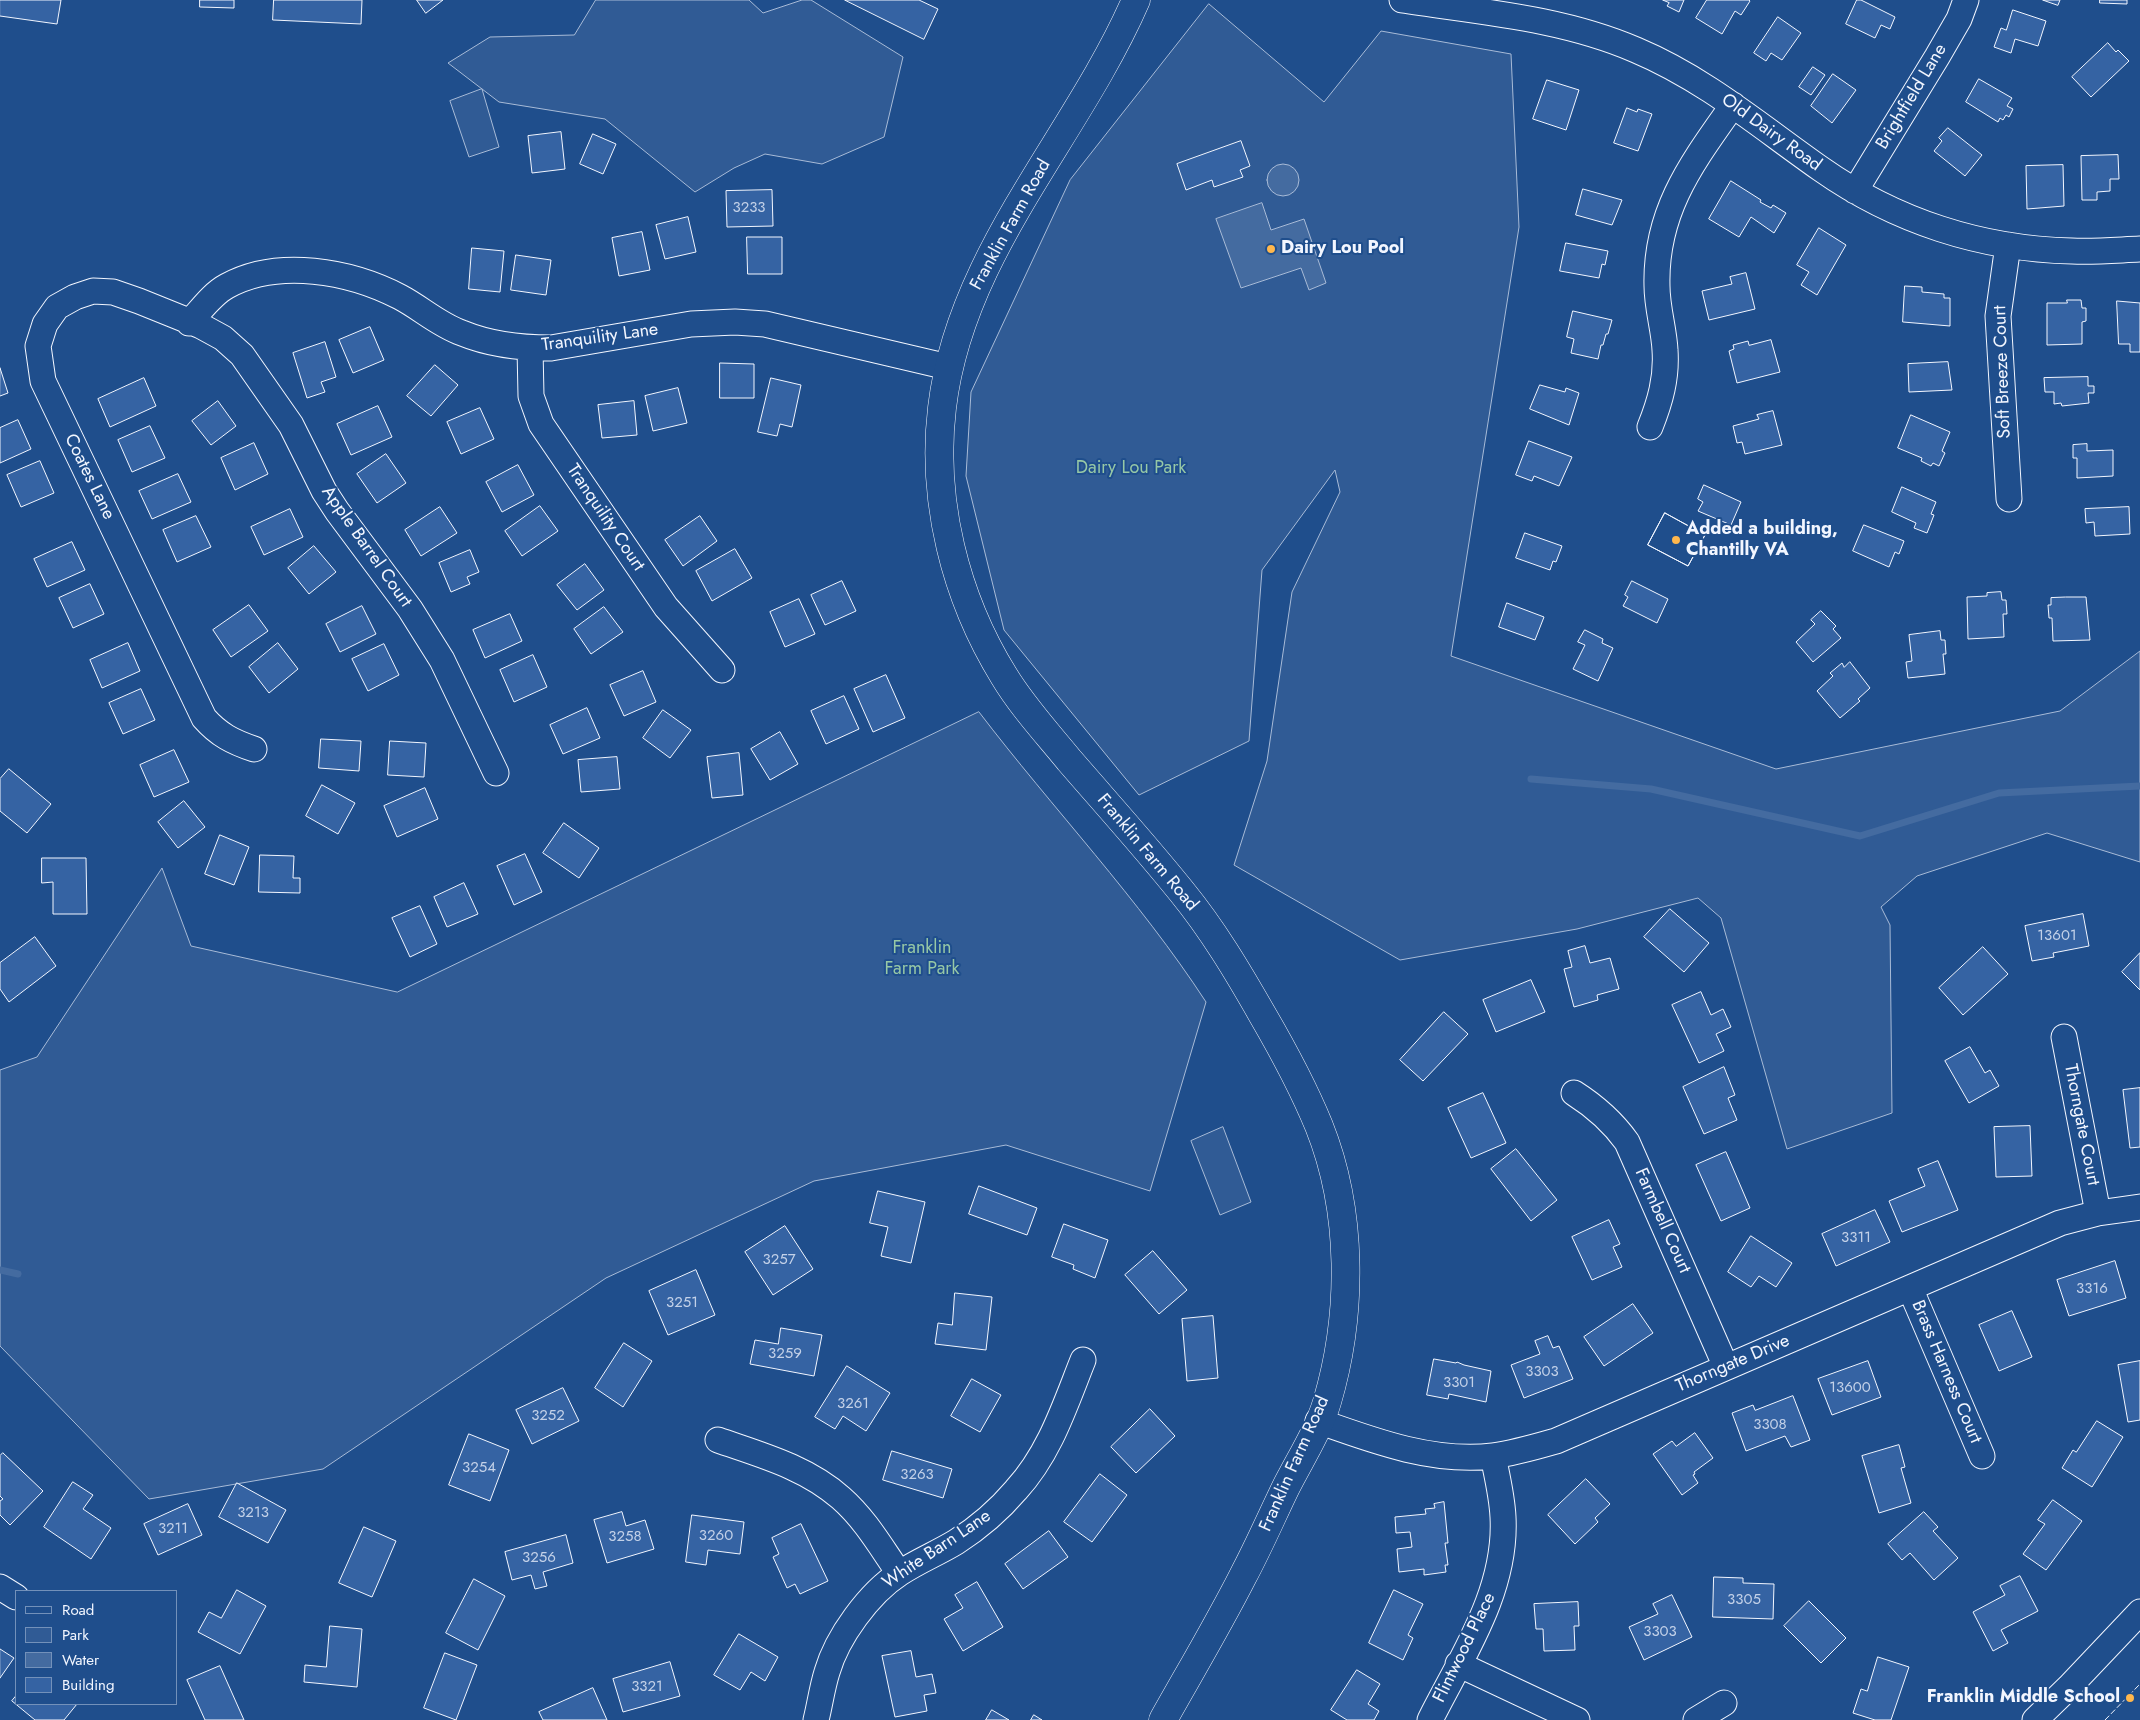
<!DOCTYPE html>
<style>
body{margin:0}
#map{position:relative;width:2140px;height:1720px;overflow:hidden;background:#1f4e8c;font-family:Jost,sans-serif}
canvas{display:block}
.legend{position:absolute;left:15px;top:1590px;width:162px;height:115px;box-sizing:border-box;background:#1f4e8c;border:1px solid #7391ba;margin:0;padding:6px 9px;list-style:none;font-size:15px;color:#f2f6ff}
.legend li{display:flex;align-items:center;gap:10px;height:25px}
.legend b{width:25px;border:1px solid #7391ba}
</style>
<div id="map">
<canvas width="2140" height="1720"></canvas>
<ul class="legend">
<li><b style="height:6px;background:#1f4e8c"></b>Road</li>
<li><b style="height:14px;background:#305b95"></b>Park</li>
<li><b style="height:14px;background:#446ba0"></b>Water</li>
<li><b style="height:14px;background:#3563a3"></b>Building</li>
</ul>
</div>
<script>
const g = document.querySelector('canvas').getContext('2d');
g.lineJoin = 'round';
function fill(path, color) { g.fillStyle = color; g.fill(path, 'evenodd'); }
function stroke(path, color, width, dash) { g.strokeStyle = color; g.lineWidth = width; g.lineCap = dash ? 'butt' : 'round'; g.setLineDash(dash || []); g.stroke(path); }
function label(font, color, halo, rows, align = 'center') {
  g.font = font + ' Jost,sans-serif'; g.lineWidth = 4; g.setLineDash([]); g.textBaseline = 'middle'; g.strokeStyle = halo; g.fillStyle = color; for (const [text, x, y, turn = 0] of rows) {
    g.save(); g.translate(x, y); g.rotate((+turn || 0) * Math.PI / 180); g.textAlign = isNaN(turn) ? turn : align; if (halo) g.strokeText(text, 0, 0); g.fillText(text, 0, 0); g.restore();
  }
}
const green = new Path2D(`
 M596 0H749L763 13 802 0H811L903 57 884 137 822 164 765 154 734 168 695 192 605 119 499 102 448 63 490 37 574 35Z
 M1209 4 1324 102 1381 31 1511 54 1519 227 1451 656 1776 769 2060 711 2140 651V862L2047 833 1917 876 1881 907 1890 925 1892 1113 1787 1149 1721 918 1698 898 1577 929 1400 960 1234 865 1267 761 1292 592 1340 492 1335 470 1262 570 1249 741 1139 795 1004 630 966 476 971 392 1070 180Z
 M482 89 499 147 469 157 450 101Z
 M979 712C1053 809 1139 899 1206 1002L1150 1191 1006 1145 814 1181 606 1278 323 1469 149 1499 0 1346V1070L37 1057 162 868 191 946 397 992Z
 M1223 1127 1251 1202 1220 1215 1191 1141Z`);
const water = new Path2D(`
 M1267 180a16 16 0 1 1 32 0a16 16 0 1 1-32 0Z
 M1262 203 1271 230 1304 219 1326 283 1309 290 1301 268 1241 288 1216 219Z`);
const stream = new Path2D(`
 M1531 779 1651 789 1860 836 1999 793 2140 786
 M0 1270 18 1274`);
const building = new Path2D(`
 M0 0H61L57 24 0 16Z
 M200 0H234V8L200 7Z
 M274 0H362L361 24 273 20Z
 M417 0H443L426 13Z
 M845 0H919L938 9 924 39Z
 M1663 0H1684L1679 12 1667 6 1669 3Z
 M1707 0H1749L1750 1 1741 15 1735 11 1722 34 1696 18Z
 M1857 0H1861L1895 17 1890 29 1881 25 1875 38 1846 24Z
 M2043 0H2060L2058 5Z
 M2100 0H2127V4L2100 3Z
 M2013 10 2046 21 2038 46 2015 39 2011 53 1994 47 2001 28 2006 30Z
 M1778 17 1801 33 1782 60 1771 53 1766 61 1754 53Z
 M2108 43 2116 52 2118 50 2129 61 2091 97 2072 77Z
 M1813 67 1825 75 1811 95 1799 87Z
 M1833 74 1856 90 1832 123 1811 106Z
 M1979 79 2012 98 2007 106 2013 109 2009 117 2006 115 2003 120 2000 118 1998 122 1966 102Z
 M1547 80 1579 90 1566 130 1533 119Z
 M1627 108 1637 112 1638 109 1652 114 1638 151 1614 143Z
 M1948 128 1982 155 1965 176 1934 151 1942 141 1939 138Z
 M561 132 565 169 532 173 528 136Z
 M593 134 616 144 603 174 580 164Z
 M1241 141 1250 166 1240 170 1243 177 1214 187 1212 180 1186 190 1177 164Z
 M2118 155 2119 179H2110V191L2097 192V200H2082L2081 156Z
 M2063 165 2064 206 2027 209 2026 166Z
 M1731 181 1761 200 1760 202 1771 208 1773 205 1786 213 1774 233 1751 217 1739 237 1709 219Z
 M1583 189 1622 200 1612 225 1576 215Z
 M772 190 773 226 727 227 726 191Z
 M688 217 696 252 665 259 656 225Z
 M1819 228 1846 245 1817 295 1801 285 1809 272 1797 265Z
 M642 232 650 270 619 276 612 238Z
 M747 237H782V274H748Z
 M1566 243 1608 251 1605 265 1602 264 1599 278 1560 271Z
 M472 248 504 251 500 292 469 289Z
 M516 255 551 260 546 295 511 290Z
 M1746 273 1755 309 1709 320 1702 291 1732 284 1730 277Z
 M1905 286 1922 287V292L1944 294V298H1950V326L1903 322Z
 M2067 300H2081L2082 308H2086V321L2082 322V344L2047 345V303H2067Z
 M2117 301 2140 303V352H2130V344H2119Z
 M1573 311 1612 320 1608 334H1606L1603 345H1601L1598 359 1571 353 1574 339 1567 337Z
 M370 327 384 360 353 373 339 340Z
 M1771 340 1780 372 1737 383 1729 351 1734 349 1733 345 1748 341 1749 345Z
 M325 342 336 377 321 382 325 392 307 398 293 353Z
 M1948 362 1952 390 1909 392 1908 364Z
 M720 363 754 364V398H720Z
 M435 365 458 385 431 416 407 396Z
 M0 368 8 393 0 396Z
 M2088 377V386H2094V393H2088L2089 403 2062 406 2061 403 2054 404V392H2045L2044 378Z
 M144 378 156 406 110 427 98 399Z
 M771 378 801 385 792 427 780 424 777 436 758 432Z
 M1540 385 1565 392 1566 388 1579 393 1569 425 1530 409Z
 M678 388 687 423 653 431 645 396Z
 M218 401 236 426 211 445 192 421Z
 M634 401 637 435 602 438 598 405Z
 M378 406 392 437 351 455 337 424Z
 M480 408 494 439 461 454 447 422Z
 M1773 411 1782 445 1745 454 1742 442 1737 443 1733 426 1759 419 1757 415Z
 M1911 415 1950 432 1942 451 1945 453 1939 466 1933 463 1931 466 1921 461 1922 458 1898 448Z
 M18 420 31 449 0 463V428Z
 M150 426 165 458 132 472 118 440Z
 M1529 441 1572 457 1559 486 1534 476 1532 481 1516 475Z
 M254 443 268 474 235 490 221 458Z
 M2087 444V451L2113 450V476L2077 478V458H2073V445Z
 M386 454 406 483 377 503 357 474Z
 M40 461 54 493 21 507 7 475Z
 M518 465 534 495 502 512 486 482Z
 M178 474 191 502 152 519 139 491Z
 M1704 485 1741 502 1731 525 1698 511 1703 502 1698 499Z
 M1902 487 1936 502 1931 514 1934 515 1927 533 1914 528 1916 523 1892 512Z
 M540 506 558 531 522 556 505 531Z
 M440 507 457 533 421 556 405 530Z
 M2129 507 2130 534 2095 536 2094 522 2086 523 2085 509Z
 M290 509 303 537 264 555 251 527Z
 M1665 513 1705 535 1688 566 1648 545Z
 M1665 513 1705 535 1688 566 1648 545Z
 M196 516 211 547 177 562 163 530Z
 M700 516 717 541 683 566 665 540Z
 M1864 525 1904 541 1899 554 1895 552 1889 567 1853 551Z
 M1525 533 1562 546 1556 562 1553 561 1550 570 1516 558Z
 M72 542 85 570 47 587 34 559Z
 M314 546 336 572 309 594 288 568Z
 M735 549 752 578 712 601 696 571Z
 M470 550 479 572 467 577 470 584 451 592 439 563Z
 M585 564 604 590 577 610 557 585Z
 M842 581 856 611 825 625 811 595Z
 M1632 581 1668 599 1657 623 1623 606 1628 597 1625 595Z
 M90 584 104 614 73 628 59 598Z
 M2001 592 2002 600H2006L2007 614H2003L2004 637 1968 639 1967 597 1987 596V593Z
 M2066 597H2086L2090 640 2053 641 2052 618H2049L2048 605H2051V598Z
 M799 599 815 634 785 647 770 612Z
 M1507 603 1544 617 1535 640 1499 627Z
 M249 605 268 631 231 657 213 630Z
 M362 606 376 634 340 652 326 624Z
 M604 607 623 632 591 654 574 629Z
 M1821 611 1836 626 1833 629 1841 638 1813 662 1796 642 1815 624 1811 620Z
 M510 614 522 641 485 658 473 630Z
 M1585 630 1603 639 1602 643 1613 648 1598 681 1573 669 1585 645 1578 642Z
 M1940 631 1941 640H1945L1946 654H1943L1945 674 1908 678 1906 662 1912 661 1909 635Z
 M128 643 140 671 102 688 90 660Z
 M278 643 298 669 269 693 249 667Z
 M384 644 399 675 368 691 352 659Z
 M533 655 547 687 514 702 500 670Z
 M1850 662 1870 688 1858 699 1860 701 1840 718 1817 691 1833 676 1830 673 1842 663 1844 667Z
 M643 671 656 702 624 716 610 685Z
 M886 675 905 718 873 732 854 689Z
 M141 689 155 720 123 734 109 703Z
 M844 696 859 729 826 744 811 711Z
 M587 708 600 738 563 754 550 725Z
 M663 710 691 730 670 758 643 738Z
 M780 732 798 764 770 780 751 749Z
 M321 739 361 741 359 771 319 768Z
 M390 741 426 743 424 777 388 775Z
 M174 750 189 782 154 797 140 765Z
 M739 753 743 795 712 798 707 757Z
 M617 757 620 789 581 792 578 760Z
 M9 769 51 804 27 833 0 811V779Z
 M322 785 355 803 338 834 306 816Z
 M425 788 438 819 397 837 384 806Z
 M184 801 205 827 178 848 158 822Z
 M564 823 599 848 579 878 543 853Z
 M220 835 249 847 234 885 205 874Z
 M525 854 542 892 514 905 497 866Z
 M260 855 294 856 293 878H300V893L259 892Z
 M42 858H86L87 914H53V882L42 883Z
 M464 883 478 914 447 927 434 897Z
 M420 906 437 944 410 957 392 918Z
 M1670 909 1709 943 1684 972 1644 937Z
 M2083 914 2089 946 2053 953 2054 957 2032 961 2025 926Z
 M35 937 56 966 9 1002 0 989V963Z
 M1585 946 1590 963 1610 958 1619 989 1597 995 1598 1000 1574 1007 1564 969 1572 967 1568 951Z
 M1983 947 2008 974 1963 1015 1939 988Z
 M2140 953V990L2122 972Z
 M1531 980 1545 1012 1496 1032 1483 1000Z
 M1701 992 1711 1015 1723 1009 1731 1027 1716 1034 1724 1051 1699 1063 1672 1005Z
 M1444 1012 1468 1034 1423 1081 1400 1060Z
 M1970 1047 1985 1073 1990 1070 1999 1086 1969 1103 1945 1061Z
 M1724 1067 1735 1095 1728 1098 1737 1120 1704 1134 1683 1087Z
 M2140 1088V1147L2130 1148 2123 1090Z
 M1483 1093 1506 1143 1471 1158 1448 1108Z
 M2030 1126 2032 1176 1996 1177 1994 1127Z
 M1516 1149 1557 1200 1531 1221 1491 1169Z
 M1726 1152 1750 1208 1721 1221 1696 1165Z
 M1938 1161 1958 1210 1902 1232 1889 1201 1925 1186 1918 1169Z
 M979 1186 1037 1208 1027 1235 969 1214Z
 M878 1191 925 1202 911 1263 881 1256 888 1227 870 1223Z
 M1875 1210 1890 1242 1836 1266 1822 1234Z
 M1609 1220 1620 1244 1613 1247 1622 1267 1592 1280 1572 1237Z
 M1064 1224 1108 1240 1095 1278 1073 1269 1074 1265 1052 1257Z
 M785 1226 813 1269 773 1295 745 1252Z
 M1751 1236 1792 1263 1776 1287 1759 1276 1751 1287 1728 1272Z
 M1153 1251 1187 1290 1159 1314 1125 1275Z
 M2115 1261 2126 1298 2069 1316 2057 1280Z
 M696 1270 715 1315 668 1335 649 1291Z
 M955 1293 992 1297 986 1350 935 1344 938 1323 952 1325Z
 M1633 1304 1653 1333 1604 1366 1584 1337Z
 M2012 1311 2032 1357 1999 1371 1979 1325Z
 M1213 1316 1218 1378 1187 1381 1182 1319Z
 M781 1328 822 1335 814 1376 750 1364 755 1340 778 1344Z
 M1548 1336 1553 1348 1559 1346 1573 1379 1524 1398 1511 1365 1540 1354 1535 1341Z
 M624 1343 652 1361 623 1407 595 1388Z
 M1434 1359 1456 1363 1457 1362 1464 1365 1491 1371 1486 1402 1449 1394 1448 1399 1427 1395Z
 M1868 1361 1881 1397 1832 1415 1818 1379Z
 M2140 1361V1420L2128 1422 2118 1365Z
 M847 1366 890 1393 866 1431 843 1416 835 1429 815 1417Z
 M972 1379 1001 1395 980 1432 951 1416Z
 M563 1388 579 1421 532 1444 516 1410Z
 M1793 1396 1810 1440 1791 1447 1785 1436 1746 1451 1732 1413 1753 1405 1755 1410Z
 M1150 1409 1175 1436 1136 1473 1111 1447Z
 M2097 1421 2123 1437 2092 1487 2062 1468 2073 1450 2076 1452Z
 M1695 1433 1713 1458 1694 1472 1695 1474 1693 1475 1698 1483 1682 1495 1653 1454 1672 1441 1676 1446Z
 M469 1434 509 1450 490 1501 449 1485Z
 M1899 1445 1905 1467 1901 1468 1911 1503 1879 1513 1862 1456Z
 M892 1451 952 1469 943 1498 883 1480Z
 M3 1453 43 1491 10 1525 0 1515V1501L3 1499 0 1496V1456Z
 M1100 1474 1127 1495 1092 1542 1064 1522Z
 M1586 1479 1610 1504 1595 1518 1598 1522 1575 1544 1548 1515Z
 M73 1482 93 1495 83 1509 111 1528 91 1559 44 1527Z
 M237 1483 286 1510 268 1543 219 1517Z
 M2053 1500 2082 1521 2046 1570 2023 1554 2045 1524 2038 1520Z
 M1444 1502 1448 1543H1445L1448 1565H1445L1446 1572 1424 1575V1569L1399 1572 1397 1549 1412 1547 1410 1532 1396 1533 1395 1517 1426 1514 1425 1509 1435 1508 1434 1504Z
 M188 1504 202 1535 158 1555 144 1524Z
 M622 1512 626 1526 645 1520 654 1549 607 1563 594 1520Z
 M1924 1512 1938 1527 1933 1531 1958 1558 1934 1580 1910 1553 1902 1560 1888 1544Z
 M692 1515 744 1522 740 1554 708 1550 706 1565 686 1562Z
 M801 1524 828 1581 800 1594 795 1584 787 1588 773 1557 779 1554 772 1538Z
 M364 1527 396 1541 372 1597 339 1583Z
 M1049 1531 1068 1557 1023 1589 1005 1564Z
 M566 1535 573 1563 543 1572 547 1586 535 1589 531 1575 512 1580 505 1552Z
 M2020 1576 2038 1611 2001 1630 2008 1643 1993 1651 1973 1612 2005 1595 2000 1586Z
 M1714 1577 1743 1578V1583L1774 1584 1773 1619 1713 1617Z
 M474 1579 505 1596 478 1650 446 1633Z
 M977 1582 1003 1627 963 1651 944 1619 963 1608 955 1595Z
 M237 1590 266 1606 240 1654 198 1632 209 1612 221 1618Z
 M1394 1590 1423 1604 1408 1635 1413 1638 1403 1660 1369 1643Z
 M1672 1595 1692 1637 1644 1660 1629 1627 1658 1614 1653 1604Z
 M1809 1601 1846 1638 1821 1663 1784 1626Z
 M1578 1602 1579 1626H1574L1575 1650 1544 1651 1543 1629H1536L1534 1604Z
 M330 1626 362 1629 357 1687 304 1682 305 1665 326 1667Z
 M739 1634 778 1657 765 1681 751 1672 740 1690 714 1675Z
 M0 1649 14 1658 0 1678Z
 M911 1651 916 1677 932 1674 936 1693 924 1695 927 1711 895 1717 882 1656Z
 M445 1653 477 1665 456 1720 424 1708Z
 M1878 1657 1909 1667 1891 1720H1875L1853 1713 1861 1689 1867 1691Z
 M670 1662 680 1696 623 1712 613 1679Z
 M220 1666 244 1720H205L187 1680Z
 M1357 1670 1380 1684 1368 1704 1379 1711 1374 1720H1347L1331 1710Z
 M593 1688 607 1720H543L539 1712Z
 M16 1696V1704H77L64 1720H35L12 1701Z
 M992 1710 1009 1720H986Z
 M1034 1715 1042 1720H1031Z`);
const minor = new Path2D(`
 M1402 0C1481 12 1562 18 1636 50 1705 79 1761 127 1821 169 1895 221 1981 249 2072 251 2095 252 2117 250 2140 249
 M1855 191 1937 57 1959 19 1966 0
 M2008 245 1998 316 2009 499
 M189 323C201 310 212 294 227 286 278 258 350 271 400 297 421 308 439 325 462 333 491 345 521 348 551 348L691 324 735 322 765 324 948 367
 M530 348 531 396 541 424 666 607 722 670
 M1650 427C1660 402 1667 378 1665 350 1664 329 1657 308 1657 286 1655 211 1692 163 1733 105
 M254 749C233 742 219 735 204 718L43 381 38 346 45 324 57 307 75 297 93 291 113 292 139 301 201 326 223 338 242 355 291 425 324 491 337 511 410 609 442 660 496 773
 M2064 1037 2098 1213
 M1574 1093C1596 1107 1612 1121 1627 1142L1726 1367
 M1910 1288 1982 1456
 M1318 1421C1374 1441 1433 1463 1493 1456 1515 1453 1535 1447 1556 1441L2060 1223 2098 1213 2140 1207
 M718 1440C761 1455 806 1467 841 1498 865 1519 881 1547 899 1573
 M0 1587 16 1597
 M1458 1664 1577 1720
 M816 1720C820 1704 822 1688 827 1672 837 1637 869 1593 900 1573 918 1561 938 1553 956 1542 978 1528 999 1510 1016 1490 1050 1453 1065 1405 1083 1360
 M1430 1720C1462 1656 1507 1591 1503 1517 1502 1496 1497 1476 1493 1456
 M1696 1720 1724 1703
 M2035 1720 2069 1687 2140 1612`);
const major = new Path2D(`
 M1136 0C1076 138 960 253 942 408 931 500 955 597 1004 676 1022 706 1047 733 1069 760 1107 804 1146 847 1182 892 1213 930 1238 972 1262 1014 1283 1050 1303 1087 1319 1126 1353 1211 1353 1314 1327 1402 1318 1432 1299 1461 1285 1489 1271 1518 1258 1548 1243 1576 1218 1625 1190 1672 1163 1720`);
const fence = new Path2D(`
 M2105 1720 2140 1684`);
const markers = [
 [1271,249,5,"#ffb74d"],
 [1676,540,5,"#ffb74d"],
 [2130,1698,5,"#ffb74d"]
];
const numberNames = [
 ["3233",749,208],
 ["13601",2057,936],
 ["3311",1856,1238],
 ["3257",779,1260],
 ["3316",2092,1289],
 ["3251",682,1303],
 ["3259",785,1354],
 ["3303",1542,1372],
 ["3301",1459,1383],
 ["13600",1850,1388],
 ["3261",853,1404],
 ["3252",548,1416],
 ["3308",1770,1425],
 ["3254",479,1468],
 ["3263",917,1475],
 ["3213",253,1513],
 ["3211",173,1529],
 ["3260",716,1536],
 ["3258",625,1537],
 ["3256",539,1558],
 ["3305",1744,1600],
 ["3303",1660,1632],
 ["3321",647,1687]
];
const streetNames = [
 ["Brightfield Lane",1912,97,-59],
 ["Old Dairy Road",1771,133,36],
 ["Franklin Farm Road",1011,225,-61],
 ["Tranquility Lane",600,338,-8],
 ["Soft Breeze Court",2003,372,-92],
 ["Coates Lane",89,477,64],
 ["Tranquility Court",605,518,56],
 ["Apple Barrel Court",366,547,55],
 ["Franklin Farm Road",1147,853,50],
 ["Thorngate Court",2081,1125,79],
 ["Farmbell Court",1662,1221,66],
 ["Thorngate Drive",1733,1364,-23],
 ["Brass Harness Court",1946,1372,67],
 ["Franklin Farm Road",1295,1464,-66],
 ["White Barn Lane",937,1550,-34],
 ["Flintwood Place",1465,1648,-64]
];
const poiNames = [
 ["Dairy Lou Pool",1281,249],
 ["Added a building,",1686,530],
 ["Chantilly VA",1686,551],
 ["Franklin Middle School",2120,1698,"right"]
];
const parkNames = [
 ["Dairy Lou Park",1131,469],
 ["Franklin",922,949],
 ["Farm Park",922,970]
];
fill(green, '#305b95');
stroke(green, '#a8bbd7', 1);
fill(water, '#446ba0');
stroke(water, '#a8bbd7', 1);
stroke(stream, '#446ba0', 7);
fill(building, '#3563a3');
stroke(building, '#f2f6ff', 1);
stroke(minor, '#f2f6ff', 27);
stroke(major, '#f2f6ff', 29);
stroke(minor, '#1f4e8c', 25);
stroke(major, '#1f4e8c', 28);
stroke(fence, '#f2f6ff', 1, [6, 2.5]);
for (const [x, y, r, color] of markers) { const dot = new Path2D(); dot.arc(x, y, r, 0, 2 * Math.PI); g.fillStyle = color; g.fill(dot); stroke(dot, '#1f4e8c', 2); }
label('15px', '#c3d1e8', null, numberNames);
label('18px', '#f2f6ff', '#1f4e8c', streetNames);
label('bold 18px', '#f2f6ff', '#1f4e8c', poiNames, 'left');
label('18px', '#97c8a6', '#1f4e8c', parkNames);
</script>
